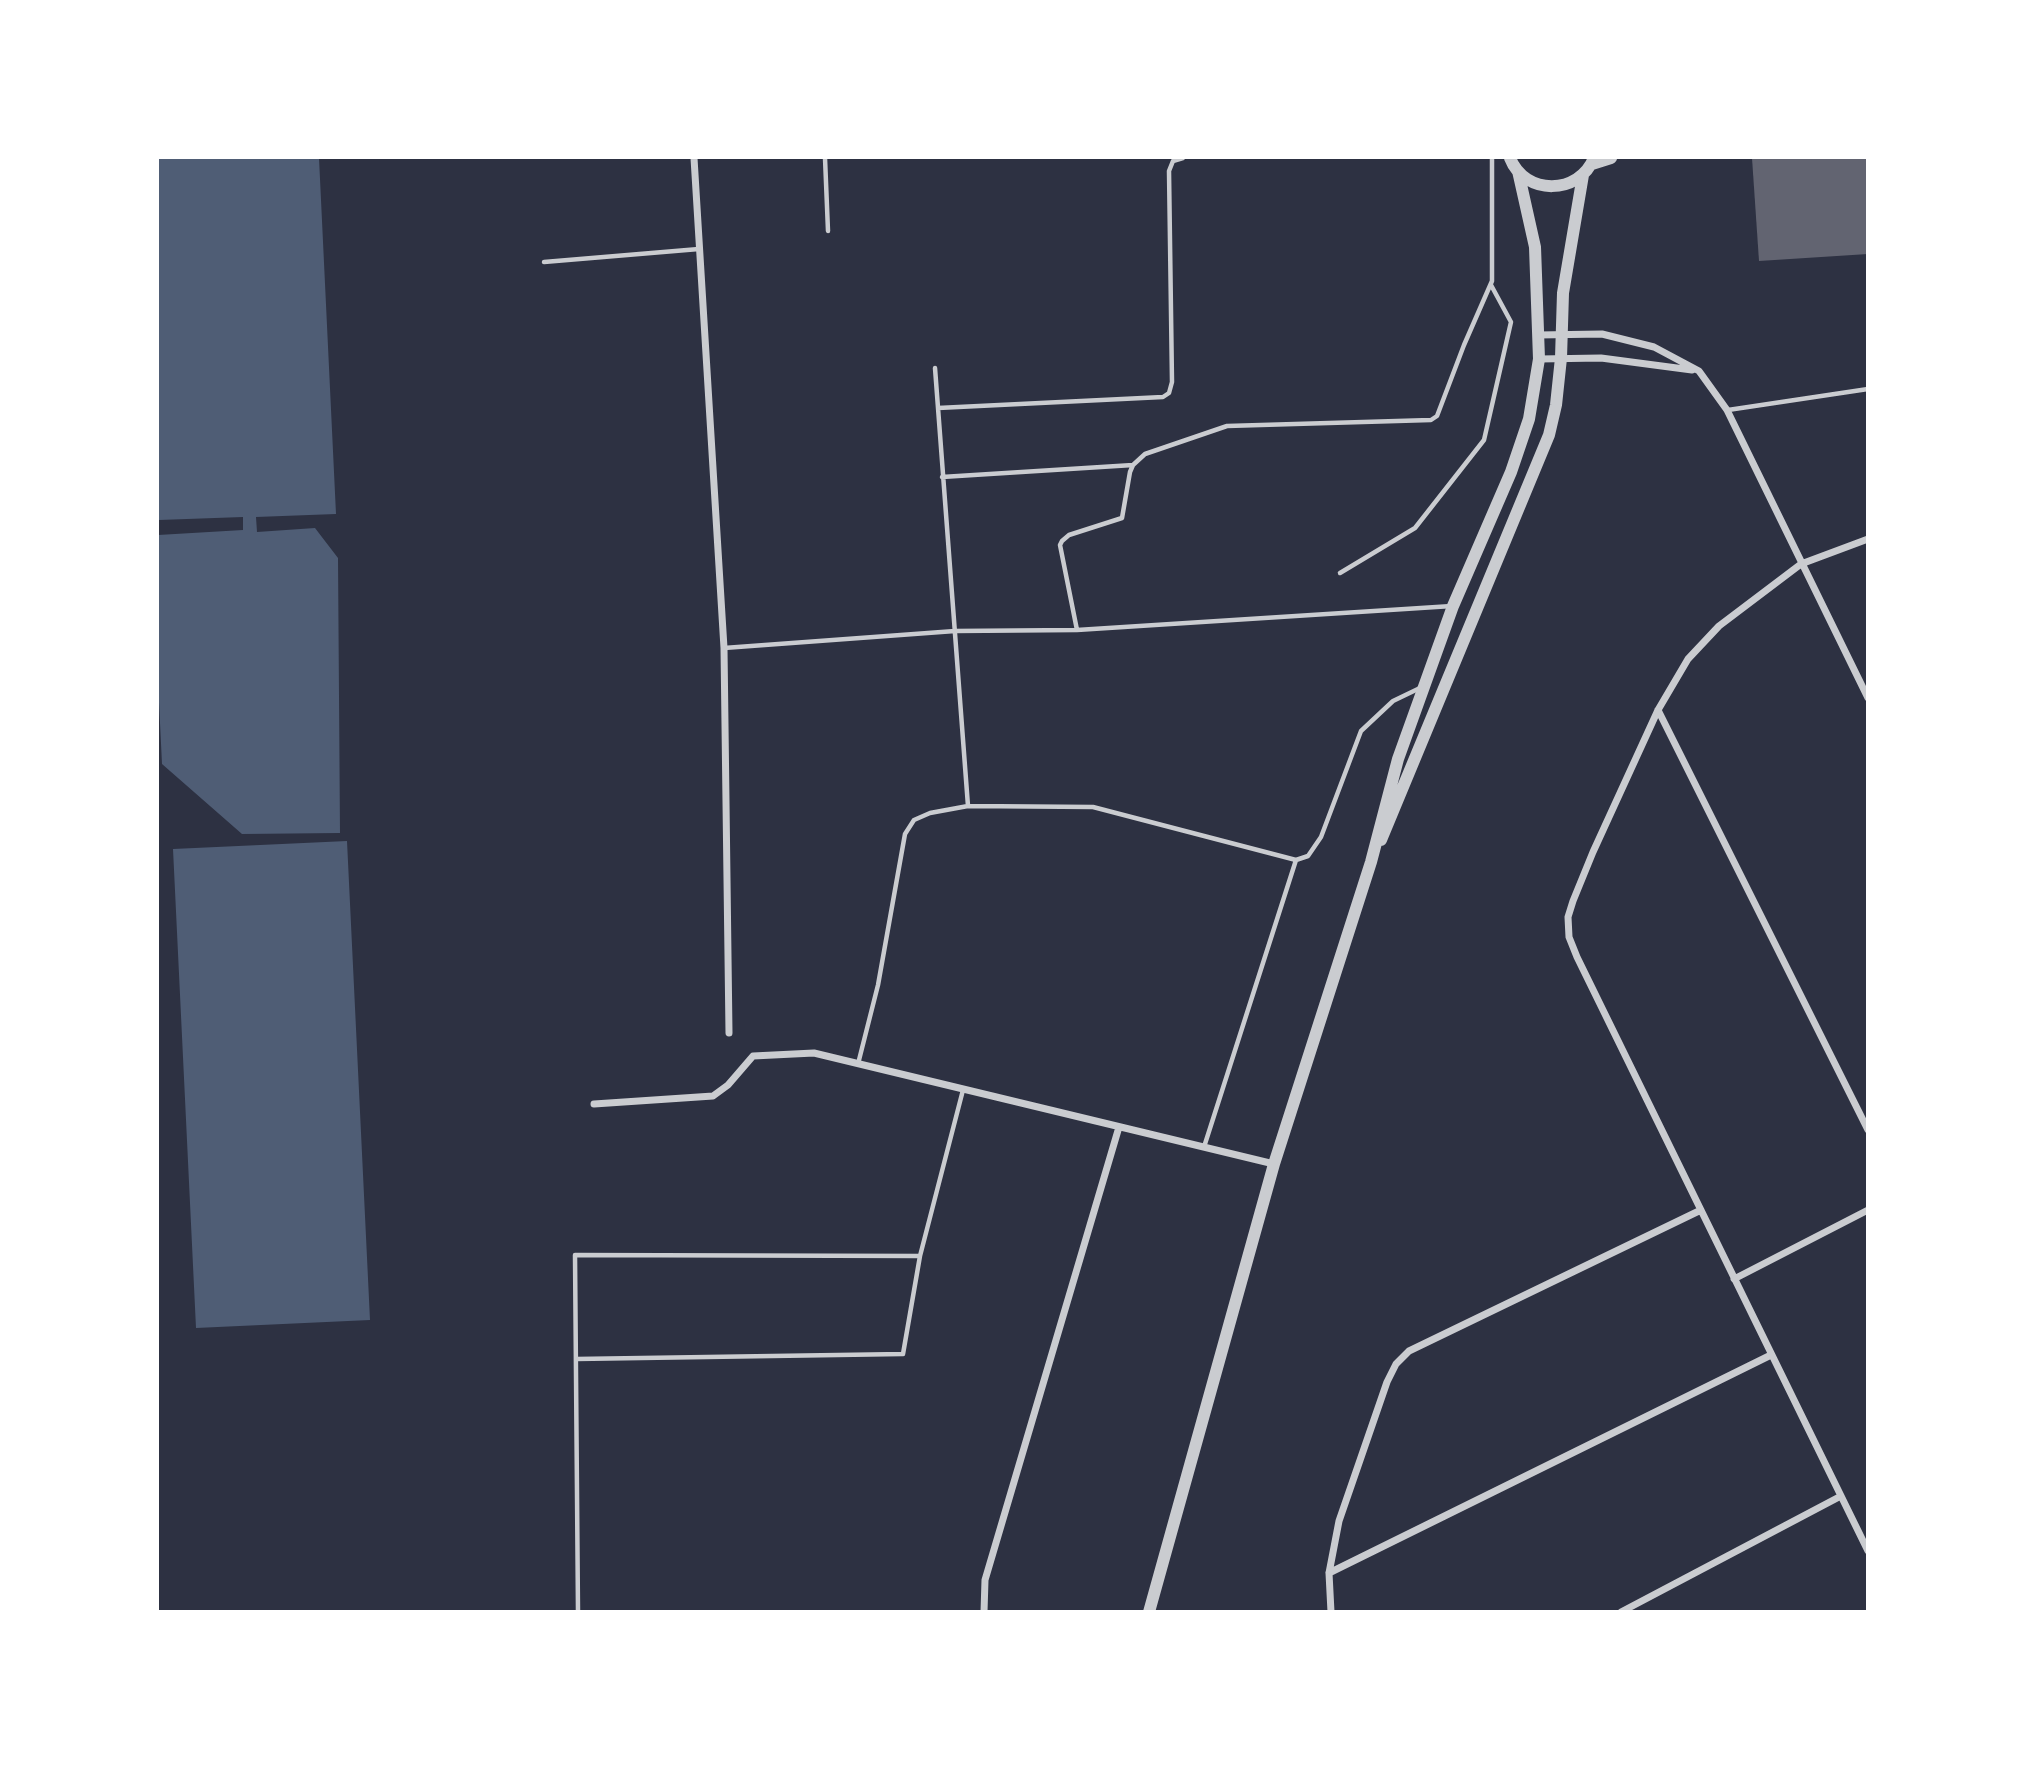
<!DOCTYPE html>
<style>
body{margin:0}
#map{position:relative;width:2025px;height:1769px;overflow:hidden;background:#2d3142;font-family:Montserrat,sans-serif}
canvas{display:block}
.frame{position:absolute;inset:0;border:159px solid #fff;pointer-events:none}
</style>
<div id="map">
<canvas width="2025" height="1769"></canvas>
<div class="frame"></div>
</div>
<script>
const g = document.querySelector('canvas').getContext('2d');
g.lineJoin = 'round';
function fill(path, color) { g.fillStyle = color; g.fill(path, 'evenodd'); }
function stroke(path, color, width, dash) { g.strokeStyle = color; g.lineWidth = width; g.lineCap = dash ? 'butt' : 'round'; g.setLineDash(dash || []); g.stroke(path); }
const water = new Path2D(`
 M158 158H319L336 514 256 517 257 532 315 528 338 558 340 833 242 834 162 764 158 682V535L243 530V517L159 520Z
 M347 841 370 1320 196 1328 173 849Z`);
const building = new Path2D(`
 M1752 158H1868V254L1759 261Z`);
const service = new Path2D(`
 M825 158 828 231
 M544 262 699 249
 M935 368 968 806
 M938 408 1163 397 1169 393 1172 382 1169 171 1173 161 1183 158
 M1728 410 1868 389
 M942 477 1133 465
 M1340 573 1415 528 1484 440 1511 322 1491 285
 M1077 630 1060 545 1062 541 1069 535 1122 518 1130 472 1133 465 1145 454 1227 426 1431 420 1437 416 1464 345 1492 281V158
 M724 648 955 631 1077 630 1452 606
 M858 1064 878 985 905 834 914 820 930 813 968 806 1093 807 1296 860 1308 856 1321 837 1361 731 1393 701 1420 688
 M1204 1147 1296 860
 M576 1359 903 1354 920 1256 963 1090
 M578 1612 575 1255 920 1256`);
const minor = new Path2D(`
 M694 158 724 648 729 1033
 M1538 335 1602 334 1654 347 1699 371 1727 410 1868 698
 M1539 359 1601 358 1692 370
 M1868 539 1801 564 1719 626 1688 659 1658 710 1593 852 1573 901 1568 917 1569 937 1577 957 1868 1551
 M1658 710 1868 1130
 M594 1104 713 1096 728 1085 753 1056 814 1053 1274 1164
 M1734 1279 1868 1210
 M1329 1573 1771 1355
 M984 1612 985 1580 1119 1127
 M1331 1612 1329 1573 1339 1521 1387 1382 1396 1364 1409 1351 1701 1210
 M1621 1612 1841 1496`);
const tertiary = new Path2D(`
 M1510 158C1525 196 1579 195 1594 158
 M1592 164 1611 158
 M1381 840 1549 435 1556 405 1561 358 1563 293 1583 175
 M1149 1612 1274 1164 1371 862 1398 759 1453 606 1511 472 1529 419 1539 359 1535 247 1518 171`);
fill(water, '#4f5d75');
fill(building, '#626471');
stroke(service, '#caccd0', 4.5);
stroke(minor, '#caccd0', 7);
stroke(tertiary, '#caccd0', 12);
</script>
